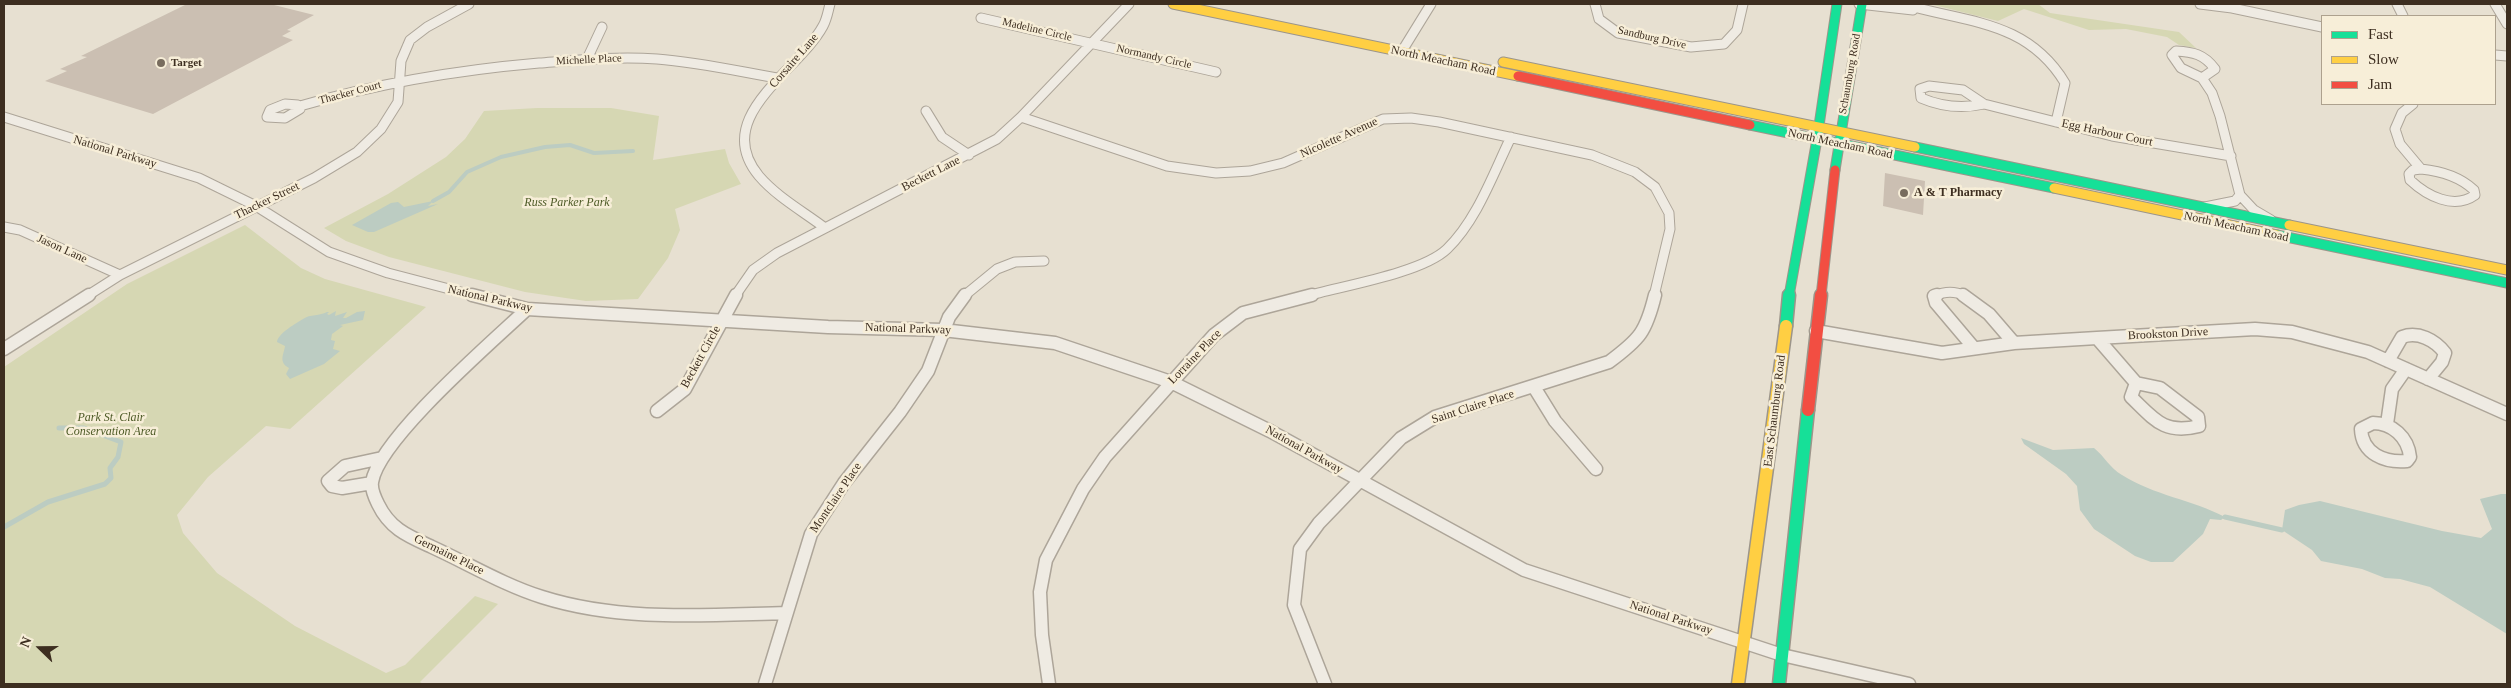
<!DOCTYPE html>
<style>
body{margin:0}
#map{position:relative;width:2511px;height:688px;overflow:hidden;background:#e7e0d1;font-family:Georgia,serif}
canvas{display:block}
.frame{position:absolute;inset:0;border:5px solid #3d2e20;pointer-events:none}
.legend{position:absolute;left:2321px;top:15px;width:175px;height:90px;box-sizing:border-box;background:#f7eed8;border:1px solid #ada18e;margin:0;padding:6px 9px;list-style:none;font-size:15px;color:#3d2e20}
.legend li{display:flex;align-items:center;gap:10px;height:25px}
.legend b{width:25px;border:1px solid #ada18e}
.north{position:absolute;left:15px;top:623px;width:50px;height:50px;-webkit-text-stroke:4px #f7eed8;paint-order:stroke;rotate:292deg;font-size:14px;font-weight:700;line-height:20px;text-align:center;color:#3d2e20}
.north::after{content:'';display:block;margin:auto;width:18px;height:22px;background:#3d2e20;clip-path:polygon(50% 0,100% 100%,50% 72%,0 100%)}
</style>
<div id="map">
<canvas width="2511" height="688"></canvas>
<div class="frame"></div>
<ul class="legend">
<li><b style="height:6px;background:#16e098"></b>Fast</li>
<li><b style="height:6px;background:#ffcf43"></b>Slow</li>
<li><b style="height:6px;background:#f24e42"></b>Jam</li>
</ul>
<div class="north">N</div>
</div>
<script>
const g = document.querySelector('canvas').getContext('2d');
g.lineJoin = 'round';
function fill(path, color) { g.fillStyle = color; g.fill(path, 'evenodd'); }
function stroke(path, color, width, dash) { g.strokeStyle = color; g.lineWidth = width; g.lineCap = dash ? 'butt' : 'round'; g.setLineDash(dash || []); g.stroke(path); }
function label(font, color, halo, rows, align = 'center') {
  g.font = font + ' Georgia,serif'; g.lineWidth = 5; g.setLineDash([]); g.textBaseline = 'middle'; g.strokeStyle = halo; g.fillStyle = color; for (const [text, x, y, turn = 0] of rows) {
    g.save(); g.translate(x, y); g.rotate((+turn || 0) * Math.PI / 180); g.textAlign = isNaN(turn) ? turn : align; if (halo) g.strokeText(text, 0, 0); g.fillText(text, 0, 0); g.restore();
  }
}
const green = new Path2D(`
 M1930 4H2038L2050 13 2179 32 2196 48 2179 45 2167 37 2126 29 2089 30 2024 9 1998 21Z
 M537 108H611L659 116 653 160 725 149 729 163 741 184 675 209 680 230 668 258 638 299 586 301 525 292 389 257 346 241 324 228 388 194 446 157 465 139 484 111Z
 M245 225 301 268 325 279 426 307 290 429 266 426 208 477 177 515 183 533 217 573 295 626 386 673 405 665 475 596 498 604 420 682 423 684H4V367L127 284Z`);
const water = new Path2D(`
 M433 201 428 206 438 204 374 232H368L352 225 391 203 398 202 404 207Z
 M336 311 335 316 347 312 343 318H346L357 312 365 311 363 320 340 325 343 326 332 334 331 340 335 341 333 349 340 351 324 364 290 379 286 374 289 368C278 362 284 354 285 346L277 342C278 333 297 323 303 319 310 314 320 316 327 312H329L327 314 329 315Z
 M2021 438 2053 450 2094 448C2104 456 2110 468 2122 475 2153 495 2193 500 2225 517L2221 520 2210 519 2203 534 2173 562H2151L2135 556 2094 529 2080 510 2077 486 2066 474 2024 444Z
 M2501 494H2507V634L2430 587 2400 579 2385 578 2362 569 2321 561 2312 550 2282 530 2285 510 2299 505 2320 501 2442 531 2481 538 2492 529 2480 499Z`);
const streamFar1 = new Path2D(`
 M433 201 449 192 467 172 501 157 545 147 570 145 594 153 633 151`);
const stream = new Path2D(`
 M2225 517 2282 530
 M4 527 48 502 105 484 111 478 110 468 118 457 121 442 84 428H59`);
const building = new Path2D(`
 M187 4H270L314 15 287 30 291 31 282 36 293 40 153 114 45 81 67 71 60 69 87 57 81 56Z
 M1885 173 1925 181 1923 215 1883 206Z`);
const streetFar1 = new Path2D(`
 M1595 4 1599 19 1618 33 1691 47 1724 44 1737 30 1743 4
 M1859 4 1913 10
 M1903 4C1967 23 2027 20 2065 83L2056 122
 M2200 4 2232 8 2322 27
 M2397 4 2403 16
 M2495 4 2507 24
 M981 18 1216 72
 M1402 51 1431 4
 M2176 51C2193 52 2204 54 2215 69L2202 78 2181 68 2172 55Z
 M2495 55 2507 56
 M587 59 602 27
 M2202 78 2212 93 2220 116 2240 195 2254 210 2271 220
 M1929 86 1963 90 1984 104C1962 109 1942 107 1921 98L1920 89Z
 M285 104 298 105 300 109 285 118 267 117 270 110Z
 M1984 104 2112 136 2231 156
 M2413 104 2402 113 2395 129 2400 144 2421 169
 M300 106C379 83 458 70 539 63 578 60 618 56 657 59 697 62 737 71 777 78
 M926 111 942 137 969 155
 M4 117 199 178 256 206 329 252 388 273 476 296
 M1021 117 1167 166 1216 173 1250 171 1283 163 1383 119 1411 118 1439 122 1592 155 1635 172 1655 187 1669 213 1670 229 1654 296
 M2421 169C2441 171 2459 176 2474 190L2475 195C2454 210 2427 196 2410 180L2409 174 2413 170Z
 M2205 207 2235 201 2240 195
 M4 227 20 230 120 275
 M825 228C804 212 777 197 759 176 710 117 798 72 823 26 827 19 828 11 830 4
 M87 296 120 275 314 178 357 152 381 129 398 102 401 61 410 40 427 27 469 4
 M735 296 753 270 777 253 997 139 1021 117 1129 4
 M964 296 997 269 1015 262 1044 261
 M1307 296C1342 286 1422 273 1447 249 1477 220 1493 174 1511 137
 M1934 296C1946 291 1954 291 1966 296`);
const street = new Path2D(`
 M472 295 527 309 828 327 943 330 1055 343 1171 382 1270 431 1524 570 1782 655 1909 684
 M1937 295 1934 296 1936 303 1974 348
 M1963 295 1989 314 2014 343
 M527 309C492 342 379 439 372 482 371 489 375 498 378 504 390 529 408 536 432 547 469 564 504 585 542 597 621 622 704 615 786 613
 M1816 331 1942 353 2014 343 2097 338 2255 329 2292 332 2368 352 2507 414
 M2097 338 2136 383
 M4 349 89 295
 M2388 361 2402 337C2418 331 2435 340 2445 353L2442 362 2428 379
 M2136 383 2160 388 2198 417 2199 426C2164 435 2154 419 2131 397Z
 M1534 387 1555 421 1596 469
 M657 411 685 389 736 295
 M2373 423C2392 423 2408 437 2410 457L2407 461C2385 463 2362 454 2361 429Z
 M2387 424 2392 389 2406 369
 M372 483 342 488 332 486 328 481 345 466 382 458
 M765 684 811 534 844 483 900 412 928 371 949 317 965 295
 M1049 684 1042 635 1040 592 1046 560 1083 489 1105 457 1214 335 1243 313 1312 295
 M1325 684 1294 605 1300 549 1319 523 1401 438 1435 417 1609 362C1640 339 1646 332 1655 295`);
const fastFar1 = new Path2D(`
 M1750 125 2054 188
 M1915 147 2289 225
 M1835 170 1862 4
 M2277 235 2507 283
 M1789 296 1817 139 1837 4`);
const fast = new Path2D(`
 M1786 326 1789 295
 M1779 684 1808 410`);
const slowFar1 = new Path2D(`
 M1173 4 1518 76
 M1503 62 1915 147
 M2054 188 2277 235
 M2289 225 2507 270`);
const slow = new Path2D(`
 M1738 684 1786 326`);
const jamFar1 = new Path2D(`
 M1518 76 1750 125
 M1821 296 1835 170`);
const jam = new Path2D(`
 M1808 410 1821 295`);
const markers = [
 [161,63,5,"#786c5e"],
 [1904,193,5,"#786c5e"]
];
const farStreetnames = [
 ["Madeline Circle",1037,30,13],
 ["Sandburg Drive",1652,38,13],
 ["Normandy Circle",1154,57,13],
 ["Michelle Place",589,60,-3],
 ["Schaumburg Road",1850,74,-80],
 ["Thacker Court",350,93,-15]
];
const farPoinames = [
 ["Target",171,63]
];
const streetNames = [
 ["Corsaire Lane",794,61,-49],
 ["North Meacham Road",1443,61,12],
 ["Egg Harbour Court",2107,133,12],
 ["Nicolette Avenue",1339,138,-24],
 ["North Meacham Road",1840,144,12],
 ["National Parkway",115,152,17],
 ["Beckett Lane",931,174,-27],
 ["Thacker Street",267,201,-26],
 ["North Meacham Road",2236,227,12],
 ["Jason Lane",62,249,24],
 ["National Parkway",490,299,13],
 ["National Parkway",908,329,2],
 ["Brookston Drive",2168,334,-3],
 ["Beckett Circle",701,357,-61],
 ["Lorraine Place",1195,357,-46],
 ["Saint Claire Place",1473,407,-18],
 ["East Schaumburg Road",1775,411,-83],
 ["National Parkway",1304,450,29],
 ["Montclaire Place",836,498,-56],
 ["Germaine Place",449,555,26],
 ["National Parkway",1671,618,18]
];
const poiNames = [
 ["A & T Pharmacy",1914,193]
];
const parkNames = [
 ["Russ Parker Park",567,203],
 ["Park St. Clair",111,418],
 ["Conservation Area",111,432]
];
fill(green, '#d6d7b3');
fill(water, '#bcccc2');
stroke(streamFar1, '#bcccc2', 4);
stroke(stream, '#bcccc2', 5);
fill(building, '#cbbfb2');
stroke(streetFar1, '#ada599', 11);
stroke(street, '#ada599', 15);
stroke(fastFar1, '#9c958a', 11);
stroke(fast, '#9c958a', 15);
stroke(slowFar1, '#9c958a', 11);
stroke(slow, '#9c958a', 15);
stroke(jamFar1, '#9c958a', 11);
stroke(jam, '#9c958a', 15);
stroke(streetFar1, '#efebe3', 9);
stroke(street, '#efebe3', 12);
stroke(fastFar1, '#16e098', 9);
stroke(fast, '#16e098', 12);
stroke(slowFar1, '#ffcf43', 9);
stroke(slow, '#ffcf43', 12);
stroke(jamFar1, '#f24e42', 9);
stroke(jam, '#f24e42', 12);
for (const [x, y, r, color] of markers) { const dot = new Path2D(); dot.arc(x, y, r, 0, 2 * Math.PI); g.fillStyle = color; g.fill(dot); stroke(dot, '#f7eed8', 2); }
label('11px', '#3d2e20', '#f7eed8', farStreetnames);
label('bold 11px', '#3d2e20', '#f7eed8', farPoinames, 'left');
label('12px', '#3d2e20', '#f7eed8', streetNames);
label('bold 12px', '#3d2e20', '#f7eed8', poiNames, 'left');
label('italic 12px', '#4d5a26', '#f7eed8', parkNames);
</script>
